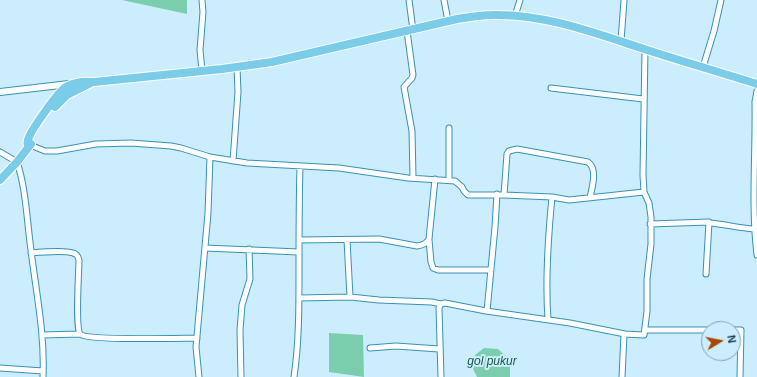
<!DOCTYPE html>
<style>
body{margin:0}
#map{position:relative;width:757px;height:377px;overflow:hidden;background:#ccedfd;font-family:Helvetica,sans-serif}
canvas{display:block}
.north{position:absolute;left:701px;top:321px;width:40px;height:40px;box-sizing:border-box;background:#ccedfd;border:1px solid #82a5b5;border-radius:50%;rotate:80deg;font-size:11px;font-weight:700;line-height:16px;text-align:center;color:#123948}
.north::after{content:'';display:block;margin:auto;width:14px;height:18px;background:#a84800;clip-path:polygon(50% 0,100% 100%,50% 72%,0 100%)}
</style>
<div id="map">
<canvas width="757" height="377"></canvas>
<div class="north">N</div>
</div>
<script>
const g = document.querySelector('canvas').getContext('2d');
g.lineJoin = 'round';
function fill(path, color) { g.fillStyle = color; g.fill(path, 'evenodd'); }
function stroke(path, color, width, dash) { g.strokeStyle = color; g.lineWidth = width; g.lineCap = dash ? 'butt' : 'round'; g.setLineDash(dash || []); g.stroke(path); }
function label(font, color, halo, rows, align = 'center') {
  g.font = font + ' Helvetica,sans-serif'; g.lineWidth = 4; g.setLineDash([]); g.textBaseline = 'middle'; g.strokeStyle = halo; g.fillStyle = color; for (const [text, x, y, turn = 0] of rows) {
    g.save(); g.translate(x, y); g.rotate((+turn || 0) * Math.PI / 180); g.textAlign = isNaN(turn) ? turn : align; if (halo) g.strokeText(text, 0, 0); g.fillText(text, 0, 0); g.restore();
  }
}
const water = new Path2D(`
 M122 0H187V14Z
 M329 333 363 335 364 377 329 372Z
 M484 348 498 349 510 360V377H477L473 369 475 355Z`);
const minor = new Path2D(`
 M202 0 203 12 200 50 202 71
 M409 0 413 30
 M444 0 448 21
 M515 16 520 0
 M407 31 413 75 412 78 404 87 412 131 413 178
 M621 41 624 0
 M703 67 714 31 721 0
 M551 88 643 99
 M757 91 755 102C756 153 751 204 757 255
 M449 128V180
 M30 145 45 151H57L96 144 131 143 171 146 181 148 210 157 247 163 339 168 408 178 455 181 462 187 464 191 468 195H504L552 197 569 200 644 192
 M0 152 17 162C26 188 27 222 31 250 36 292 45 334 43 377
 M233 161 238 92 237 67
 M504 195 507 154 509 151 517 149 588 162C598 169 592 187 590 198
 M709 223C724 224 738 228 754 229
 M650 224 709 222 706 274
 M299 240 379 239 417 246C423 245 426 244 429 239L435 179
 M347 240 350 297 379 300 432 302 441 304
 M429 240 431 262 433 268 438 270H491
 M205 248 299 252
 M31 253C42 252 64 250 73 253 77 254 78 256 79 260 79 272 75 326 80 334 86 341 183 338 197 338
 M299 298 350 297
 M487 311 495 227 497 194
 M548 319C545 278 548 238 552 197
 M645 330H709
 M733 330H741L740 377
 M42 335 80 334
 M370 348 396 346 439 349
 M0 368 43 371
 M199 377 196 347 208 213 210 157
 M241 377 240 330 242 305 250 279 249 249
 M294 377C299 343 299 308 299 273 299 238 299 202 300 166
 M441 377 439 308 441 304 445 303 486 311 570 323 625 334
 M622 377 624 334 644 335 647 311V279L651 244V217L649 203 644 192 643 175 645 49`);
const tertiary = new Path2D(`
 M0 92 69 84`);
const primary = new Path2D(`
 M55 107 67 95 91 83
 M28 147C28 145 27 142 28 140 30 131 58 92 66 87 74 82 84 81 94 82L222 69 272 62 457 19C469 17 481 15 494 15 545 14 595 33 644 49 681 61 719 72 757 84
 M0 180 17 162 31 144`);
const waterNames = [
 ["gol pukur",492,362]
];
fill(water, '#7aceae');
stroke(minor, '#3692b6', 7);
stroke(tertiary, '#3692b6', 8);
stroke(primary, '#fff', 10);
stroke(minor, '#fff', 5);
stroke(tertiary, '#fff', 6);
stroke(primary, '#7acce8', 8);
label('italic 12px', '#175944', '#ccedfd', waterNames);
</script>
